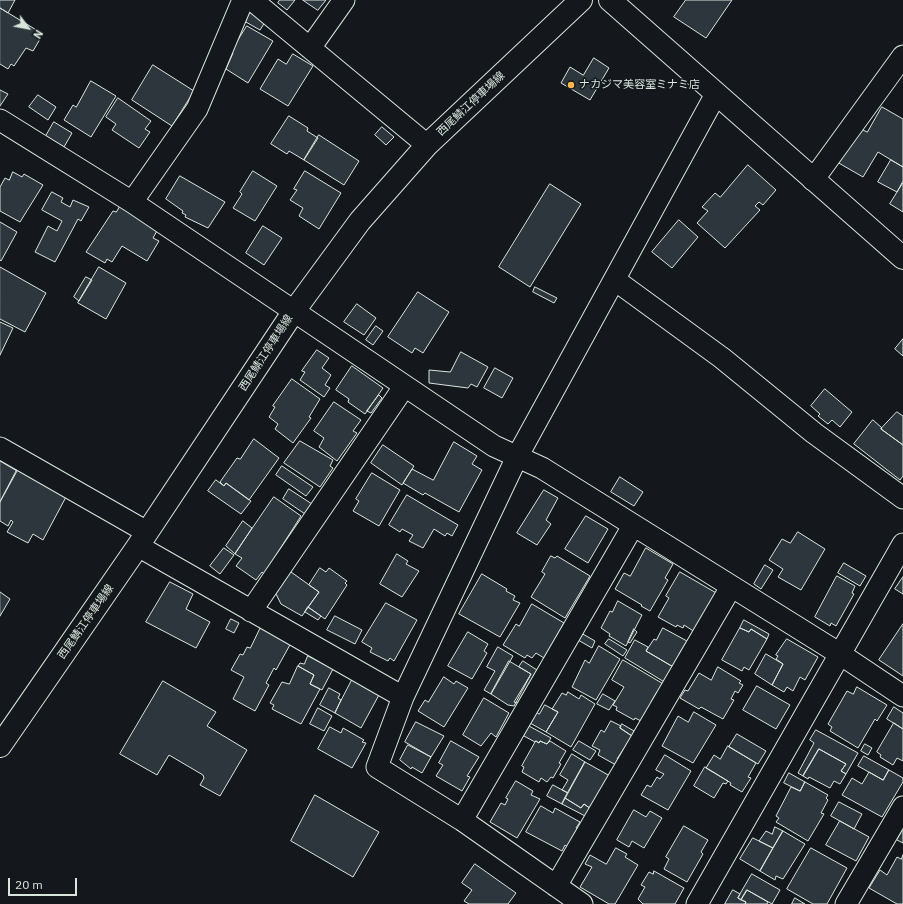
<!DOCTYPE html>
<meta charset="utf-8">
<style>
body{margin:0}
#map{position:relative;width:903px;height:904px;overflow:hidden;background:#14181c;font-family:"IBM Plex Sans",sans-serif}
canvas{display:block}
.north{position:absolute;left:8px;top:8px;width:40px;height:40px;-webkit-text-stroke:3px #14181c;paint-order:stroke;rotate:122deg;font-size:11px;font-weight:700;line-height:16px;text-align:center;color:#d8e6dc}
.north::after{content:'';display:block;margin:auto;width:14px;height:18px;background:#d8e6dc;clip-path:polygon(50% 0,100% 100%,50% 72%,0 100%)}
.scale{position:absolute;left:8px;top:878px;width:69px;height:18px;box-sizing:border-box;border:2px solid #d8e6dc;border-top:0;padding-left:5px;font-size:12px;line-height:14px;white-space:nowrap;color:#d8e6dc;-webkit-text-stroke:3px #14181c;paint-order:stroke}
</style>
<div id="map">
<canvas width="903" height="904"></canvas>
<div class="north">N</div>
<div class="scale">20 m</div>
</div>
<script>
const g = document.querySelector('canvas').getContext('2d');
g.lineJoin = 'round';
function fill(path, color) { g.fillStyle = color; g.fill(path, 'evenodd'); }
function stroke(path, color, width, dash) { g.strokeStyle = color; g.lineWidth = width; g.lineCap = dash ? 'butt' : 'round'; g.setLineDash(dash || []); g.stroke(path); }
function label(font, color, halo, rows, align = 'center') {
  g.font = font + ' "IBM Plex Sans","Noto Sans JP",sans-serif'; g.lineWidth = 3; g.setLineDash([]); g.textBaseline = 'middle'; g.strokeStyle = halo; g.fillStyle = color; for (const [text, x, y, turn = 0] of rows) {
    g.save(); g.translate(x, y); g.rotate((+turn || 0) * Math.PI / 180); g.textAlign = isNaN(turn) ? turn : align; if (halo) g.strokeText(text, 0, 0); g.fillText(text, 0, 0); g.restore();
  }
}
const building = new Path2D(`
 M0 0H15L8 13 0 8Z
 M280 0H295L287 10 278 3Z
 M303 0H326L318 10Z
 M686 0H732L706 38 674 17Z
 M0 8 43 34 33 51 26 48 14 66 11 64 8 69 0 64Z
 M249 12 265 22 260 30 244 21Z
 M247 26 273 41 248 83 226 69 233 53 231 52Z
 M293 54 313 66 288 106 260 89 278 59 286 64Z
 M594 58 609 68 590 100 561 83 570 67 583 75Z
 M153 65 194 91 172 126 132 100Z
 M91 81 116 96 91 137 64 120 73 105 76 107Z
 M0 90 8 94 0 106Z
 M38 95 56 107 48 120 29 107Z
 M118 98 151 121 145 129 150 132 139 148 112 130 116 124 106 117Z
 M882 107 903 119V167L878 152 863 177 837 162 857 127 867 132Z
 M289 116 308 128 307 131 318 138 304 160 289 151 287 154 271 144Z
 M54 122 72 133 64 147 46 136Z
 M382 127 394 137 386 145 375 135Z
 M319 135 359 161 344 185 304 160Z
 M891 160 903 167V181L897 192 878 182Z
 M748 165 776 190 763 205 759 202 755 206 760 210 725 248 697 223 708 211 702 207 715 193 720 197Z
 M253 171 277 186 255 221 233 208 242 194 240 192Z
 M305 171 341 193 319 229 299 216 303 208 290 200 297 190 294 189Z
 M13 172 22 177 24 174 43 185 20 222 0 211V187L5 178 9 180Z
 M180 176 225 202 208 228 185 217 186 215 182 213 183 211 166 199Z
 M903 183V212L890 204Z
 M550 184 581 204 530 287 499 267Z
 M52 192 63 198 61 202 70 207 73 200 89 207 81 221 78 219 55 262 35 252 48 226 57 231 62 221 42 210Z
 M122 203 158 229 153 238 159 241 147 261 122 246 112 262 107 259 105 263 86 252 113 211 116 212Z
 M679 220 698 237 672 268 652 252Z
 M0 222 17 232 1 261 0 260Z
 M263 226 282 238 264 265 246 253Z
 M0 267 46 293 25 332 0 319Z
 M99 267 126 283 106 319 78 303Z
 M86 277 92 280 79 301 74 297Z
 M535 287 557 298 554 303 533 292Z
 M418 292 449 312 423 353 415 348 412 353 388 337Z
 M357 304 376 318 364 335 344 322Z
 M0 322 13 328 0 355Z
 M376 326 383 331 373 345 366 340Z
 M903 339V356L895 349Z
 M317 350 329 358 322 368 331 375 325 385 330 388 324 397 300 380 305 372 302 371Z
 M461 352 488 367 477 387 471 384 468 388 429 383V370L450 372Z
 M352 366 383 388 365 414 348 402 349 399 336 390Z
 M495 368 513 378 502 398 484 388Z
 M292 379 320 399 309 417 311 418 293 443 275 429 278 424 269 417 275 407 273 406Z
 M825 389 852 412 840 427 832 420 828 424 818 416 820 414 811 406Z
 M379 395 382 398 371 413 367 411Z
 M334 402 361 420 353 431 357 433 337 461 319 447 324 438 314 431Z
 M897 412 903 416V445L881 429Z
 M873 420 882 428 881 429 903 445V476L900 480 854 444Z
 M254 439 279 458 249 500 226 483 224 486 220 482 237 458 240 459Z
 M300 441 333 460 330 466 333 468 320 487 284 463Z
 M454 442 477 456 472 464 482 470 459 512 425 493 423 495 403 483 412 469 433 480Z
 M383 445 414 466 402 485 371 463Z
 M0 461 17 471 0 502Z
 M282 466 313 487 306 496 276 475Z
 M17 470 66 497 43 540 33 534 28 543 7 532 13 522 11 520 8 526 0 521V502Z
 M372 473 400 490 379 526 353 511 359 501 356 499Z
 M620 477 643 492 634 506 611 492Z
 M216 480 224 486 226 483 251 501 241 514 208 491Z
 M289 489 312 504 305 514 283 499Z
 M544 490 558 498 546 520 551 524 537 545 517 533Z
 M407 495 458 525 452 536 447 533 445 536 434 529 423 548 409 541 413 535 402 529 400 532 389 525Z
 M274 497 301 516 264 574 262 572 256 580 236 566 242 558 235 554Z
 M586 516 608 529 588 563 565 549Z
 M243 521 252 528 235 554 226 546Z
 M798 532 825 549 801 590 778 577 783 569 769 560 782 539 790 543Z
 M224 548 234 555 220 574 210 566Z
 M646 548 673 564 665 578 668 580 650 611 641 606 642 605 615 589 624 573 630 576Z
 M397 554 408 561 406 564 419 571 402 597 380 584Z
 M551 556 555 558 557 556 590 576 565 618 531 597 545 574 542 572Z
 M844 563 866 576 860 586 838 573Z
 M765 565 773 570 761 589 754 584Z
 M320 568 326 572 329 568 347 581 345 583 347 585 325 619 308 607 319 592 309 585Z
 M291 572 319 592 302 616 281 604 276 594Z
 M680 572 718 594 695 632 684 625 683 628 677 625 676 627 658 617 669 598 666 596Z
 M482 574 507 589 506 591 515 596 513 600 520 603 500 637 459 614Z
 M837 576 855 586 852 593 854 594 836 626 831 623 830 626 815 617Z
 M903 577V594L895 589Z
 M170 582 193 594 186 609 210 622 196 648 146 622Z
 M0 592 10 599 0 616Z
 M618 601 642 615 626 646 609 636 610 634 601 628 610 611 612 612Z
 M386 603 417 620 394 661 390 658 388 661 370 652 372 648 362 642Z
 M532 604 564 623 544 658 536 653 532 658 527 655 525 658 503 645 516 624 519 626Z
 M308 607 321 616 318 620 305 612Z
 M335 616 362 630 355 644 327 630Z
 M231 619 239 623 234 633 226 629Z
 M744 620 769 634 767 639 751 629 749 632 740 628Z
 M903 624V676L879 660Z
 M261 627 291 643 276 670 274 668 266 683 269 685 255 711 233 699 244 677 231 670 240 654 243 655 247 647 250 648Z
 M663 628 687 641 679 654 682 655 675 668 646 651 654 639 656 640Z
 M740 628 749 632 751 629 767 639 749 670 744 667 742 671 722 660Z
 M634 629 637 632 630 643 628 642Z
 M468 632 488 644 484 651 487 653 472 679 448 666Z
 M581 633 595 641 592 648 578 640Z
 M609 639 627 650 623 656 605 644Z
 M787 639 818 657 805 680 800 677 793 691 787 687 784 692 772 685 783 664 776 659 778 656 776 655Z
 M635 640 648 647 646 651 675 668 666 683 625 658Z
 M599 646 620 659 596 700 572 687 585 660 589 663Z
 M498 647 513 656 491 694 484 690 495 671 487 667Z
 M766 654 783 664 772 685 755 674Z
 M308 656 333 669 322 690 310 684 314 675 298 666 300 663 304 664Z
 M623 660 665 685 660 693 657 692 651 702 654 704 641 721 635 718 634 720 616 710 617 707 613 705 624 687 612 680Z
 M509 661 531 674 514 706 508 705 491 694Z
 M523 661 537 670 518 703 514 702 531 674 519 667Z
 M298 666 314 675 310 684 320 689 301 724 272 709 274 705 270 703 282 682 289 684Z
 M718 667 741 681 739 683 743 685 738 693 735 691 731 699 734 700 723 719 701 707 699 709 680 698 685 690 688 691 699 673 711 680Z
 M444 677 454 684 456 681 468 688 444 727 418 711 425 700 428 702Z
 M353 678 380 693 361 728 335 713Z
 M163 681 216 712 207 726 247 750 220 796 200 785 204 778 203 775 169 755 157 775 120 754Z
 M757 686 790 705 776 729 743 710Z
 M857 687 887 705 877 721 875 719 858 748 830 731 832 727 828 724 847 691 853 694Z
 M329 688 340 694 338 698 341 700 335 713 320 705Z
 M568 692 579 699 581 695 595 704 571 747 546 732 558 712 552 709 562 693 566 695Z
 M603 694 615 701 609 710 597 704Z
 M484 698 509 713 496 737 491 733 481 746 463 735Z
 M545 705 558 712 546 732 530 723 536 712 539 714Z
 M894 707 903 713V729L887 719Z
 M318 708 332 716 324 731 310 724Z
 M694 712 716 725 693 763 662 746 678 716 688 722Z
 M611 721 621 726 620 728 632 736 617 759 619 760 616 765 598 755 600 750 592 746 601 730 604 732Z
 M416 722 444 736 431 757 405 742Z
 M894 723 903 729V761L897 758 893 765 880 757 881 755 877 752Z
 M622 724 634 731 632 736 620 728Z
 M529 726 551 738 547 744 540 741 539 743 536 741 535 742 524 736Z
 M330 727 341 733 343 728 364 740 362 742 366 743 352 768 318 749Z
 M816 730 858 753 846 774 841 771 846 764 819 749 803 776 798 773 814 743 810 740Z
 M737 734 766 751 758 764 729 747Z
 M451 741 479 757 467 776 470 777 462 791 436 776 443 765 439 763Z
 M536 741 539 743 540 741 547 744 550 741 566 751 559 763 561 764 553 778 551 777 547 782 541 778 539 782 522 772 524 767 522 766Z
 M579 741 596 751 590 760 573 750Z
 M865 744 872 748 868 755 861 751Z
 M408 745 431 757 422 773 412 767 411 769 400 760Z
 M728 746 756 763 748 777 751 778 742 792 730 785 731 783 706 768 714 755 720 759Z
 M819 749 846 764 841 771 846 774 840 784 834 781 830 788 809 777 808 779 803 776Z
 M572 754 585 762 568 793 562 790 568 780 560 775Z
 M665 755 691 771 668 810 641 795 647 785 651 787 657 777 660 779 664 774 656 770Z
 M864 756 889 770 883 780 858 766Z
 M585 762 610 776 591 809 584 804 581 808 565 798Z
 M705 767 728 781 726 784 723 783 714 798 694 786Z
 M889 770 903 778V782L882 817 842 795 852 778 862 784 869 772 883 780Z
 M789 773 805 782 800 791 784 783Z
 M516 781 533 791 531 795 540 799 517 838 490 822 501 803 505 805 508 799 506 798Z
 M805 782 828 795 826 798 828 800 821 813 824 814 808 841 776 822 779 818 776 816 791 787 800 791Z
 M553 785 568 793 562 804 547 796Z
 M315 795 379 832 353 877 291 841Z
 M565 798 581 808 584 804 591 809 587 817 562 804Z
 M839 802 862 814 854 829 831 816Z
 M541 806 553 813 555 808 580 822 576 828 581 831 571 849 565 845 562 851 526 832Z
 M634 810 646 817 650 811 662 818 644 848 632 841 629 847 617 840Z
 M840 821 869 837 856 861 826 845Z
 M684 826 708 840 701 852 703 854 687 882 664 869 669 859 666 857Z
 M775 827 783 831 773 848 759 841 766 831 772 834Z
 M903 829V843L897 840Z
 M783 831 805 844 783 879 776 876 775 880 760 871Z
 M753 838 773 848 760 871 740 859Z
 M616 848 627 854 625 857 638 865 615 904H609L580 887 592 867 585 864 590 855 606 864Z
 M811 848 847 868 827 904H813L787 889Z
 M903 855V904H897L869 888 880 870 887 875 897 857 901 859Z
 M475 864 516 893 508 904H469L464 901 472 890 462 883Z
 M654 871 684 888 675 904H643L638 899 645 887 641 885 649 872 653 874Z
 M752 874 780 890 772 904 747 890 741 900 738 898Z
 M733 890 740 894 738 898 746 902 745 904H725Z
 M747 890 768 902 767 904H745L746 902 741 900Z
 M795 898 805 904H792Z`);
const minor = new Path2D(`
 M252 0 427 145
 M310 48 344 0
 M0 120 132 202 494 446 542 468 840 654 903 696
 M813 180 903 56
 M132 202 197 109 243 0
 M615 280 722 358 814 433 903 498
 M0 448 147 532
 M138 546 403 697
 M251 611 404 387
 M462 820 633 526
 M556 886 731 587
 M582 904 462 820 377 767 403 697 517 457 716 94
 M697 904 903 544
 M846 904 903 807`);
const tertiary = new Path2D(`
 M610 0 903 258`);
const secondary = new Path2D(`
 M0 746 138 546 294 311 360 221 427 145 581 0`);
const markers = [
 [571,85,4,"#ffb74d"]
];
const poiNames = [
 ["ナカジマ美容室ミナミ店",579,85]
];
const streetNames = [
 ["西尾鯖江停車場線",471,104,-43],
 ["西尾鯖江停車場線",266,353,-57],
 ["西尾鯖江停車場線",86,622,-55]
];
fill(building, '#2c363c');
stroke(building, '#d8e6dc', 1);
stroke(minor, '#d8e6dc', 23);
stroke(tertiary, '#d8e6dc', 24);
stroke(secondary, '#d8e6dc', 24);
stroke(minor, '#14181c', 21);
stroke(tertiary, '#14181c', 22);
stroke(secondary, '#14181c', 22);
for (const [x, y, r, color] of markers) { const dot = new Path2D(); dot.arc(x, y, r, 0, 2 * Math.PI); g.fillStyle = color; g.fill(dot); stroke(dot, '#14181c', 1.5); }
label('11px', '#d8e6dc', '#14181c', poiNames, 'left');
label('11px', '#d8e6dc', '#14181c', streetNames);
</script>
